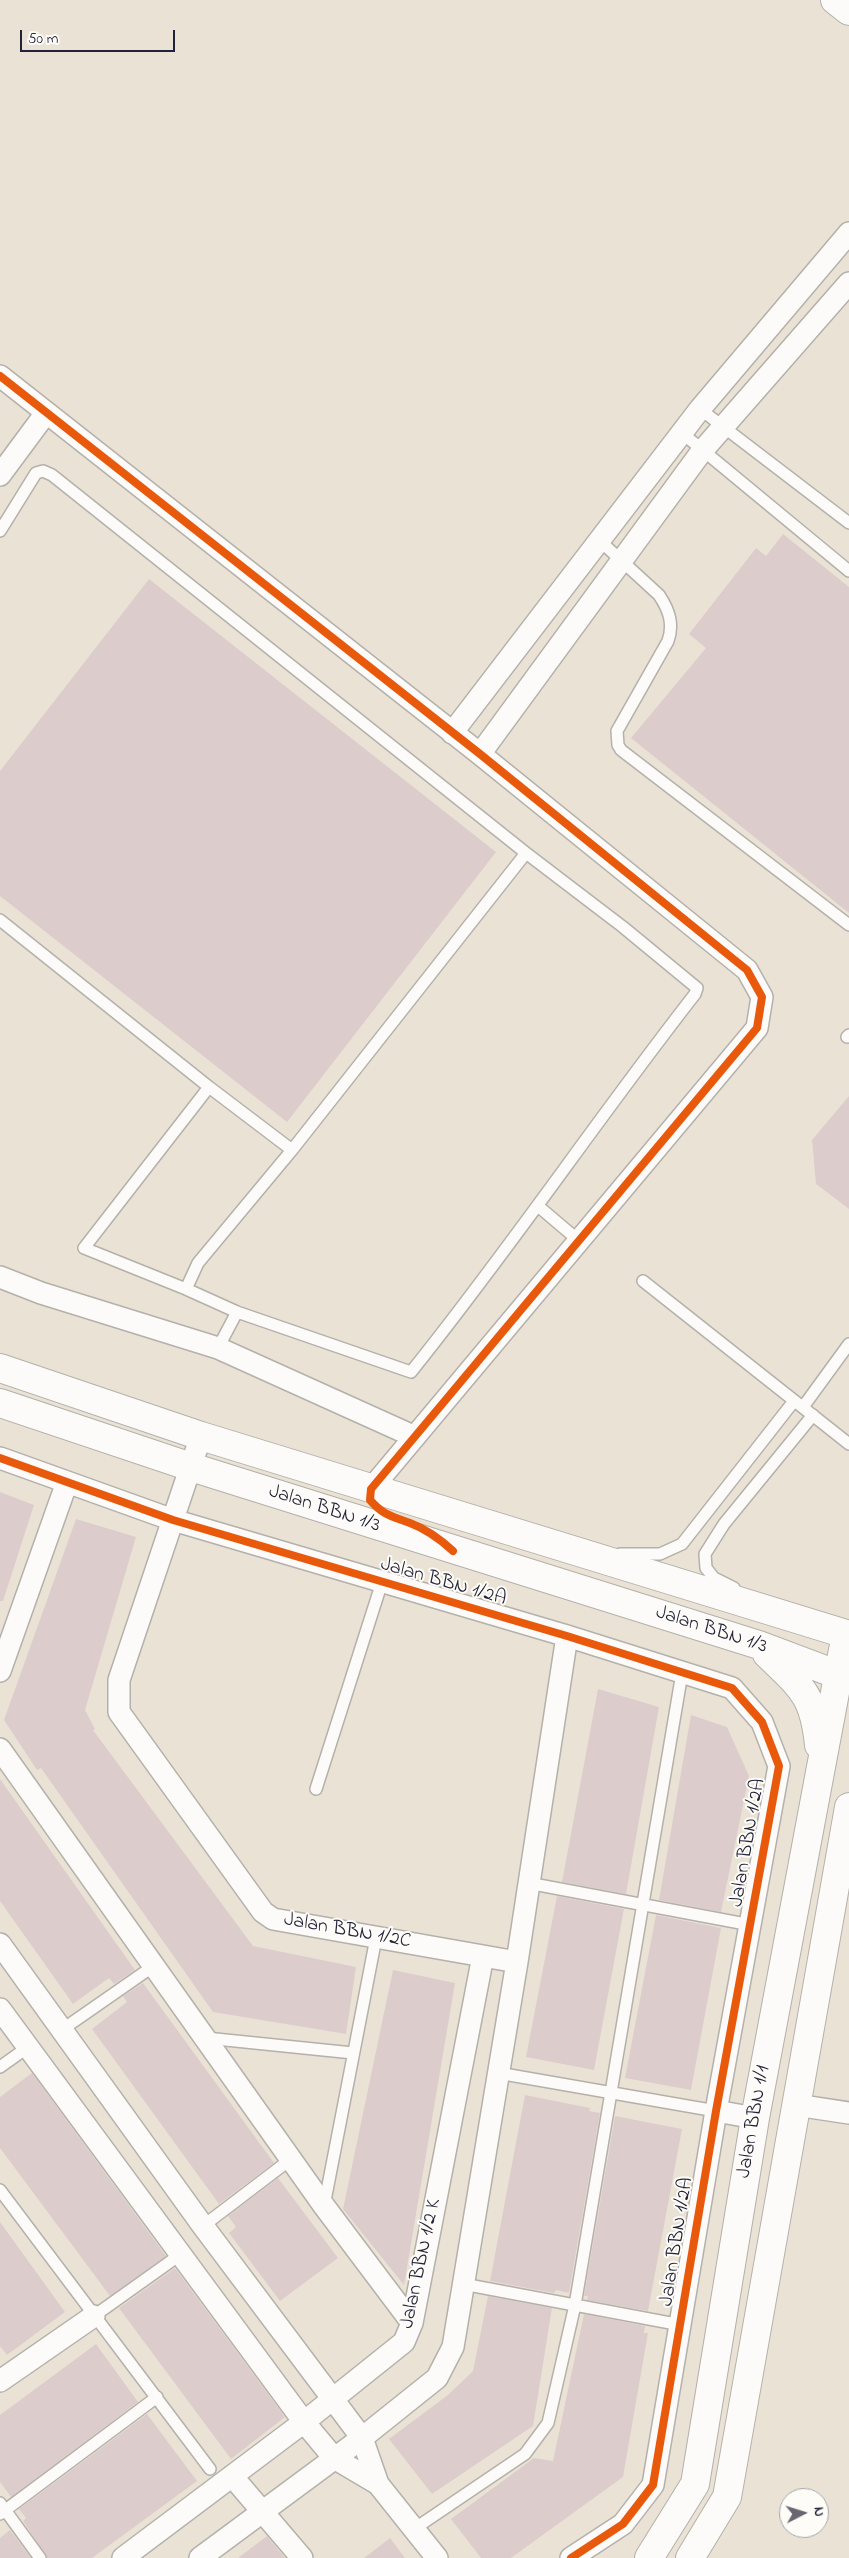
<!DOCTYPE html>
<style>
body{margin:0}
#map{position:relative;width:849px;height:2558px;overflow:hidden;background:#eae3d5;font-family:"Indie Flower",sans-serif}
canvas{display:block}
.north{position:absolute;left:779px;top:2488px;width:50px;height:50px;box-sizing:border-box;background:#fdfcf7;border:1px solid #a5a5ac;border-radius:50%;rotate:85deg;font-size:14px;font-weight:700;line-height:20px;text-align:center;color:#22223b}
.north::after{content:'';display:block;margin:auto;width:18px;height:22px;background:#686671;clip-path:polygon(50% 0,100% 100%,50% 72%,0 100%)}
.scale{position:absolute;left:20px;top:30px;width:155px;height:22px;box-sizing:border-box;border:2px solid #22223b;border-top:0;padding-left:6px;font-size:15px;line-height:18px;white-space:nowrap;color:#22223b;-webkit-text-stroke:4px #fdfcf7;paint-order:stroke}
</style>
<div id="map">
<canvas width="849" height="2558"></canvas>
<div class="north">N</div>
<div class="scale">50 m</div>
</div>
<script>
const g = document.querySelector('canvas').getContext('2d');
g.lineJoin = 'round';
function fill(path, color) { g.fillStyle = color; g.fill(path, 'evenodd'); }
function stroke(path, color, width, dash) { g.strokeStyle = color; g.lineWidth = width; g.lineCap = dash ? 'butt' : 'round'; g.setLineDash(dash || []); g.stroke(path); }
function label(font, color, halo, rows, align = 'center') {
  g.font = font + ' "Indie Flower",sans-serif'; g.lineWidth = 4; g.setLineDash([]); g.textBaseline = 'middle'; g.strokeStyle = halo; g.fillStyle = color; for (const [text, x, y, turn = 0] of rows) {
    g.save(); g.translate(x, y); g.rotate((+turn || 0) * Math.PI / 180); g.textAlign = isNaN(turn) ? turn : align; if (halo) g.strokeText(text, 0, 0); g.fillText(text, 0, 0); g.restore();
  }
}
const building = new Path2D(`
 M783 534 849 587V913L631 738 706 648 689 634 756 548 766 556Z
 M149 579 496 852 287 1122 0 896V771Z
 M849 1096V1209L816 1184 812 1140Z
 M0 1492 34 1505 3 1601H0Z
 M76 1519 136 1537 85 1710 95 1729 93 1730 253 1946 356 1967 346 2034 213 2012 41 1768 37 1770 4 1720Z
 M598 1689 659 1707 626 1894 562 1882Z
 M691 1715 727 1727 749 1776 721 1912 659 1900Z
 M0 1779 135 1970 114 1984 109 1978 73 2004 0 1901Z
 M557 1896 624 1909 594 2070 526 2057Z
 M656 1915 721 1928 691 2090 625 2078Z
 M393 1970 455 1983 404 2285 343 2209Z
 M143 1983 274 2163 219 2204 92 2029 127 2002 123 1996Z
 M32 2073 166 2256 110 2296 0 2148V2097Z
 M525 2095 590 2108 589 2111 600 2113 569 2293 556 2290 554 2293 490 2281Z
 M615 2116 682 2129 648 2311 587 2300 588 2296H584Z
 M278 2178 338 2258 280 2301 229 2233 236 2227 228 2216Z
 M0 2222 65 2312 7 2355 0 2346Z
 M175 2268 285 2417 231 2459 119 2308Z
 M488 2296 552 2308 533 2426 432 2494 389 2439 448 2395 473 2371Z
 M584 2314 645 2326 644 2333H648L623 2477 511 2558H481L451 2519 534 2458 553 2461Z
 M96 2344 138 2402 11 2497 0 2482V2415Z
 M147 2414 197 2481 92 2558H47L23 2521 26 2518 19 2509Z
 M10 2530 31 2558H0V2538Z
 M267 2536 285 2558H238Z
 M390 2538 405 2558H364Z`);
const service = new Path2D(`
 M700 409 849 523
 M682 433 849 571
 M0 531 36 473 43 471 52 475 526 853 623 927 697 988 695 994C598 1118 510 1249 411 1372L237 1312 186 1289 198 1263 292 1150 526 853
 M599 540 659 595C669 610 674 624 668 641L617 731 618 745 621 750 849 925
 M0 920 209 1087
 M847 1037 849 1035
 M538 1206 578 1240
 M643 1281 849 1444
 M186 1289 84 1248 209 1087 292 1150
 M218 1348 237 1312
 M803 1407 849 1344
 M620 1554H660L682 1544 794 1401
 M734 1588 714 1578 706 1568 705 1554 724 1524 813 1415
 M316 1789 382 1582
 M528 1883 751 1925
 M63 2029 155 1965
 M206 2038 353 2053
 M0 2067 28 2047
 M498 2073 716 2111
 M0 2190 210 2469
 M324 2206 376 1938
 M203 2226 291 2159
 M463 2284 681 2325
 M94 2316 181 2254
 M0 2503 40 2558
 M0 2514 157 2397
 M414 2529 525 2454 548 2423 575 2305 682 1673`);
const minor = new Path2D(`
 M0 376 480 754 747 970 762 997 757 1028 371 1489
 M0 475 46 413
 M452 733 700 409 849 233
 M480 754 702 451 849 283
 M0 1277 41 1293 218 1348 413 1436
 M201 1436 119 1680V1712L263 1912 273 1919 517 1962
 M0 1458 173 1520 567 1636 732 1688 762 1722 779 1766 716 2111 653 2485 623 2524 571 2558
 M0 1671 67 1482
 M0 1749 324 2206 412 2323
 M0 1944 203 2226 362 2438 378 2484 437 2558
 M0 2009 304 2422 334 2458 378 2484
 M796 2105 849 2113
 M716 2111 755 2118
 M0 2381 94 2316
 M232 2476 302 2558
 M123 2558 304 2422 404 2342 412 2323 483 1956
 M200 2558 362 2438 437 2378 453 2347 517 1962 567 1636`);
const tertiary = new Path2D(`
 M0 1368 201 1436 849 1635
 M0 1403 191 1467 759 1645 849 1679
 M767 1654C802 1688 814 1695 819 1745
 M649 2558 695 2484 755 2118 846 1634
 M690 2558 727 2497 849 1807`);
const primary = new Path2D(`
 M835 0 849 11`);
const cycleway = new Path2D(`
 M0 376 480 754 747 970 762 997 757 1028 371 1489 370 1500C384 1516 392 1516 410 1523 426 1529 440 1539 453 1551
 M0 1458 173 1520 567 1636 732 1688 762 1722 779 1766 716 2111 653 2485 623 2524 571 2558`);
const streetNames = [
 ["Jalan BBN 1/3",324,1510,18],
 ["Jalan BBN 1/2A",443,1583,16],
 ["Jalan BBN 1/3",711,1631,18],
 ["Jalan BBN 1/2A",749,1843,-80],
 ["Jalan BBN 1/2C",347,1932,10],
 ["Jalan BBN 1/1",755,2122,-80],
 ["Jalan BBN 1/2A",678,2242,-81],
 ["Jalan BBN 1/2 K",422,2264,-78]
];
fill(building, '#dcc');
stroke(service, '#b4b0aa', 14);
stroke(minor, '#b4b0aa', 24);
stroke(tertiary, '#b4b0aa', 30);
stroke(primary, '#b4b0aa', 30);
stroke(service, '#fcfbf9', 11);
stroke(minor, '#fcfbf9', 21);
stroke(tertiary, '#fcfbf9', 28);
stroke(primary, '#fcfbf9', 28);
stroke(cycleway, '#e8590c', 8);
label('20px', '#22223b', '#fdfcf7', streetNames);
</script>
